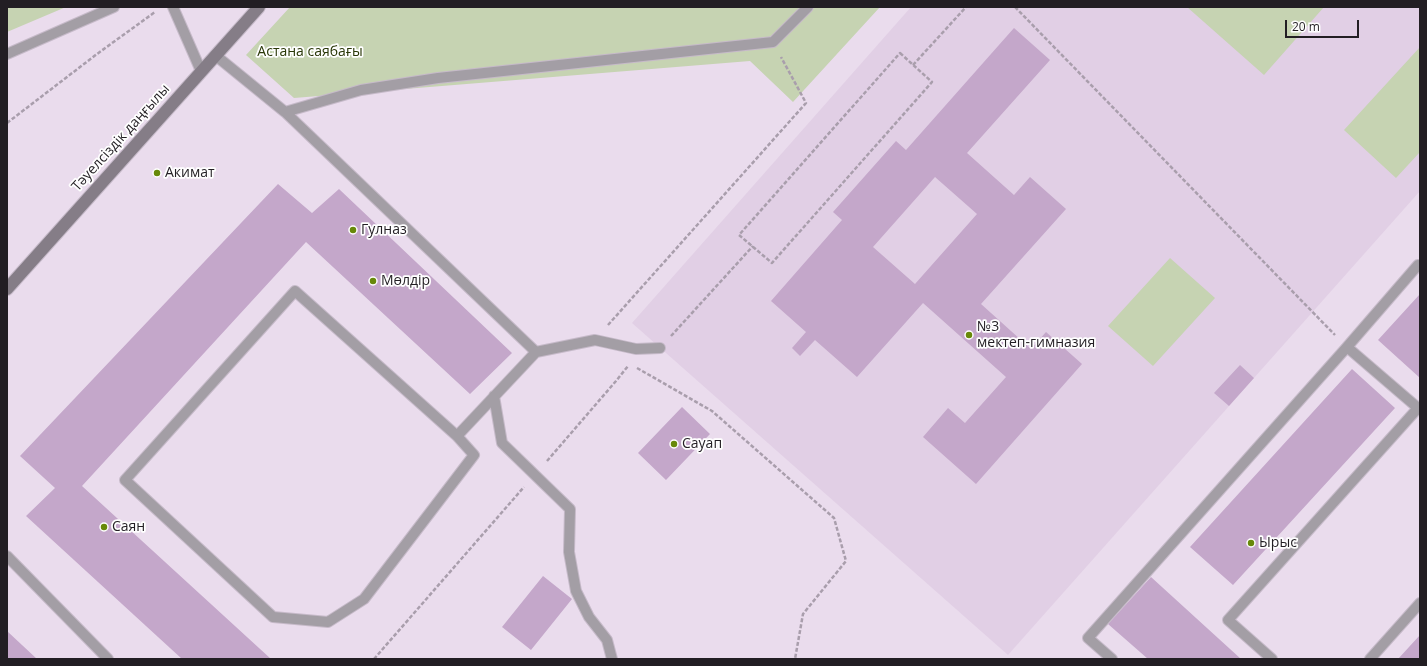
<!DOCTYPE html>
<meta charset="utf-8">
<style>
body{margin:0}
#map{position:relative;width:1427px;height:666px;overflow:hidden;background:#eadced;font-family:"Open Sans",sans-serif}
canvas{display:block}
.frame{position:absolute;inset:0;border:8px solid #221e23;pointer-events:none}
.scale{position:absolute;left:1285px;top:20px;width:74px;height:18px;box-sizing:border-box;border:2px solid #221e23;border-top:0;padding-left:5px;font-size:12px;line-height:14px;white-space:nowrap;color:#221e23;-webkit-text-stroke:3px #fff;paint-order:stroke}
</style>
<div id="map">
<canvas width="1427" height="666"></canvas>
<div class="frame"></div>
<div class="scale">20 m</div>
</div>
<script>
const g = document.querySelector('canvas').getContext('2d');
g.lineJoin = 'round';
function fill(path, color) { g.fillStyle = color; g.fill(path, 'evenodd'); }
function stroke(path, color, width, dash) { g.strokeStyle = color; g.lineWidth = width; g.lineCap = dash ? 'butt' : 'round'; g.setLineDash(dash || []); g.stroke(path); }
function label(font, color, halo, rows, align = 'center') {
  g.font = font + ' "Open Sans",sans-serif'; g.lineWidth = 3.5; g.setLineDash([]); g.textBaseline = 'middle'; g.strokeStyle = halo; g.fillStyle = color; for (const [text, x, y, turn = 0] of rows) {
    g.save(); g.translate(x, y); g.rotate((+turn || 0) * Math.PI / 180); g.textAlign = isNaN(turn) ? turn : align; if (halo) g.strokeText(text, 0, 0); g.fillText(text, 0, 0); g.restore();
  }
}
const built = new Path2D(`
 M911 7H1420V191L1008 655 632 323Z`);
const green = new Path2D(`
 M7 7H66L7 32Z
 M290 7H880L793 102 750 61 294 98 246 55Z
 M1187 7H1324L1264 75Z
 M1420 47V152L1396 178 1344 130Z
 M1170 258 1215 298 1153 366 1108 326Z`);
const building = new Path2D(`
 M1014 28 1050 60 967 153 1014 195 1030 177 1066 209 981 304 1031 349 1046 332 1082 364 976 484 923 437 948 408 965 423 1006 377 923 303 857 377 815 340 800 356 792 348 806 332 771 301 842 220 833 212 896 141 906 150ZM935 177 977 214 915 284 873 247Z
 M278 184 312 213 339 189 512 353 470 394 306 242 82 486 271 659H182L26 516 55 488 20 456Z
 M1420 294V378L1378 340Z
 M1240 365 1254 378 1229 406 1214 393Z
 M1352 369 1395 408 1233 585 1190 547Z
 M682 407 710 434 666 480 638 453Z
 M543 576 572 599 531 650 502 627Z
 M1151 577 1241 659H1148L1108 624Z
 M7 631 37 659H7Z
 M1420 635V659H1398Z`);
const path = new Path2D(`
 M1015 7 1335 335
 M900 53 932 82 772 263 739 235Z
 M913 65 966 7
 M7 123 97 54 155 12
 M608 325 806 103 781 57
 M671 336 753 246
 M637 368 712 411 834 518 846 561 803 614 795 659
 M547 461 616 381 628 366
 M374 659 524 487`);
const lane = new Path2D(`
 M173 7 201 71
 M7 54 114 7
 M215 55 285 112 536 352 595 340 636 349 660 348
 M285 112 361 90 438 78 773 42 808 7
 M295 291 457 436 474 455 364 599 328 622 273 617 125 480Z
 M494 396 502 443 570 509 569 552 576 591 589 617 607 640 612 659
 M1418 408 1347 347 1418 265 1420 267
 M457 436 536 352
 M7 556 108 659
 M1112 659 1088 638 1347 347
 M1272 659 1228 620 1418 408 1420 410
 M1370 659 1420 603`);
const secondary = new Path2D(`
 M7 289 259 7`);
const markers = [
 [157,173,4,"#678909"],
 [353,230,4,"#678909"],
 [373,281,4,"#678909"],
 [969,335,4,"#678909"],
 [674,444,4,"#678909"],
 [104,527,4,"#678909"],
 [1251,543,4,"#678909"]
];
const parkNames = [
 ["Астана саябағы",310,52]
];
const streetNames = [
 ["Тәуелсіздік даңғылы",121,138,-48]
];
const poiNames = [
 ["Акимат",165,173],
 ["Гулназ",361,230],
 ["Мөлдір",381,281],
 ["№3",977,327],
 ["мектеп-гимназия",977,343],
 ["Сауап",682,444],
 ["Саян",112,527],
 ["Ырыс",1259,543]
];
fill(built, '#e1cfe5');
fill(green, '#c6d3b2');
fill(building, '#c4a7ca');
stroke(lane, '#c6bac9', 12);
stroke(secondary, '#c6bac9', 14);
stroke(path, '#a99eac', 2.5, [4, 2]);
stroke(lane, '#a39ea5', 10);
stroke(secondary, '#857d87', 12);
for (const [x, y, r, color] of markers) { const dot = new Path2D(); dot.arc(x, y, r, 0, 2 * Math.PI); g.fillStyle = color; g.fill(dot); stroke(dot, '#fff', 1.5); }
label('14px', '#293707', '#fff', parkNames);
label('14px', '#221e23', '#fff', streetNames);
label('14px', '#221e23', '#fff', poiNames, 'left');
</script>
